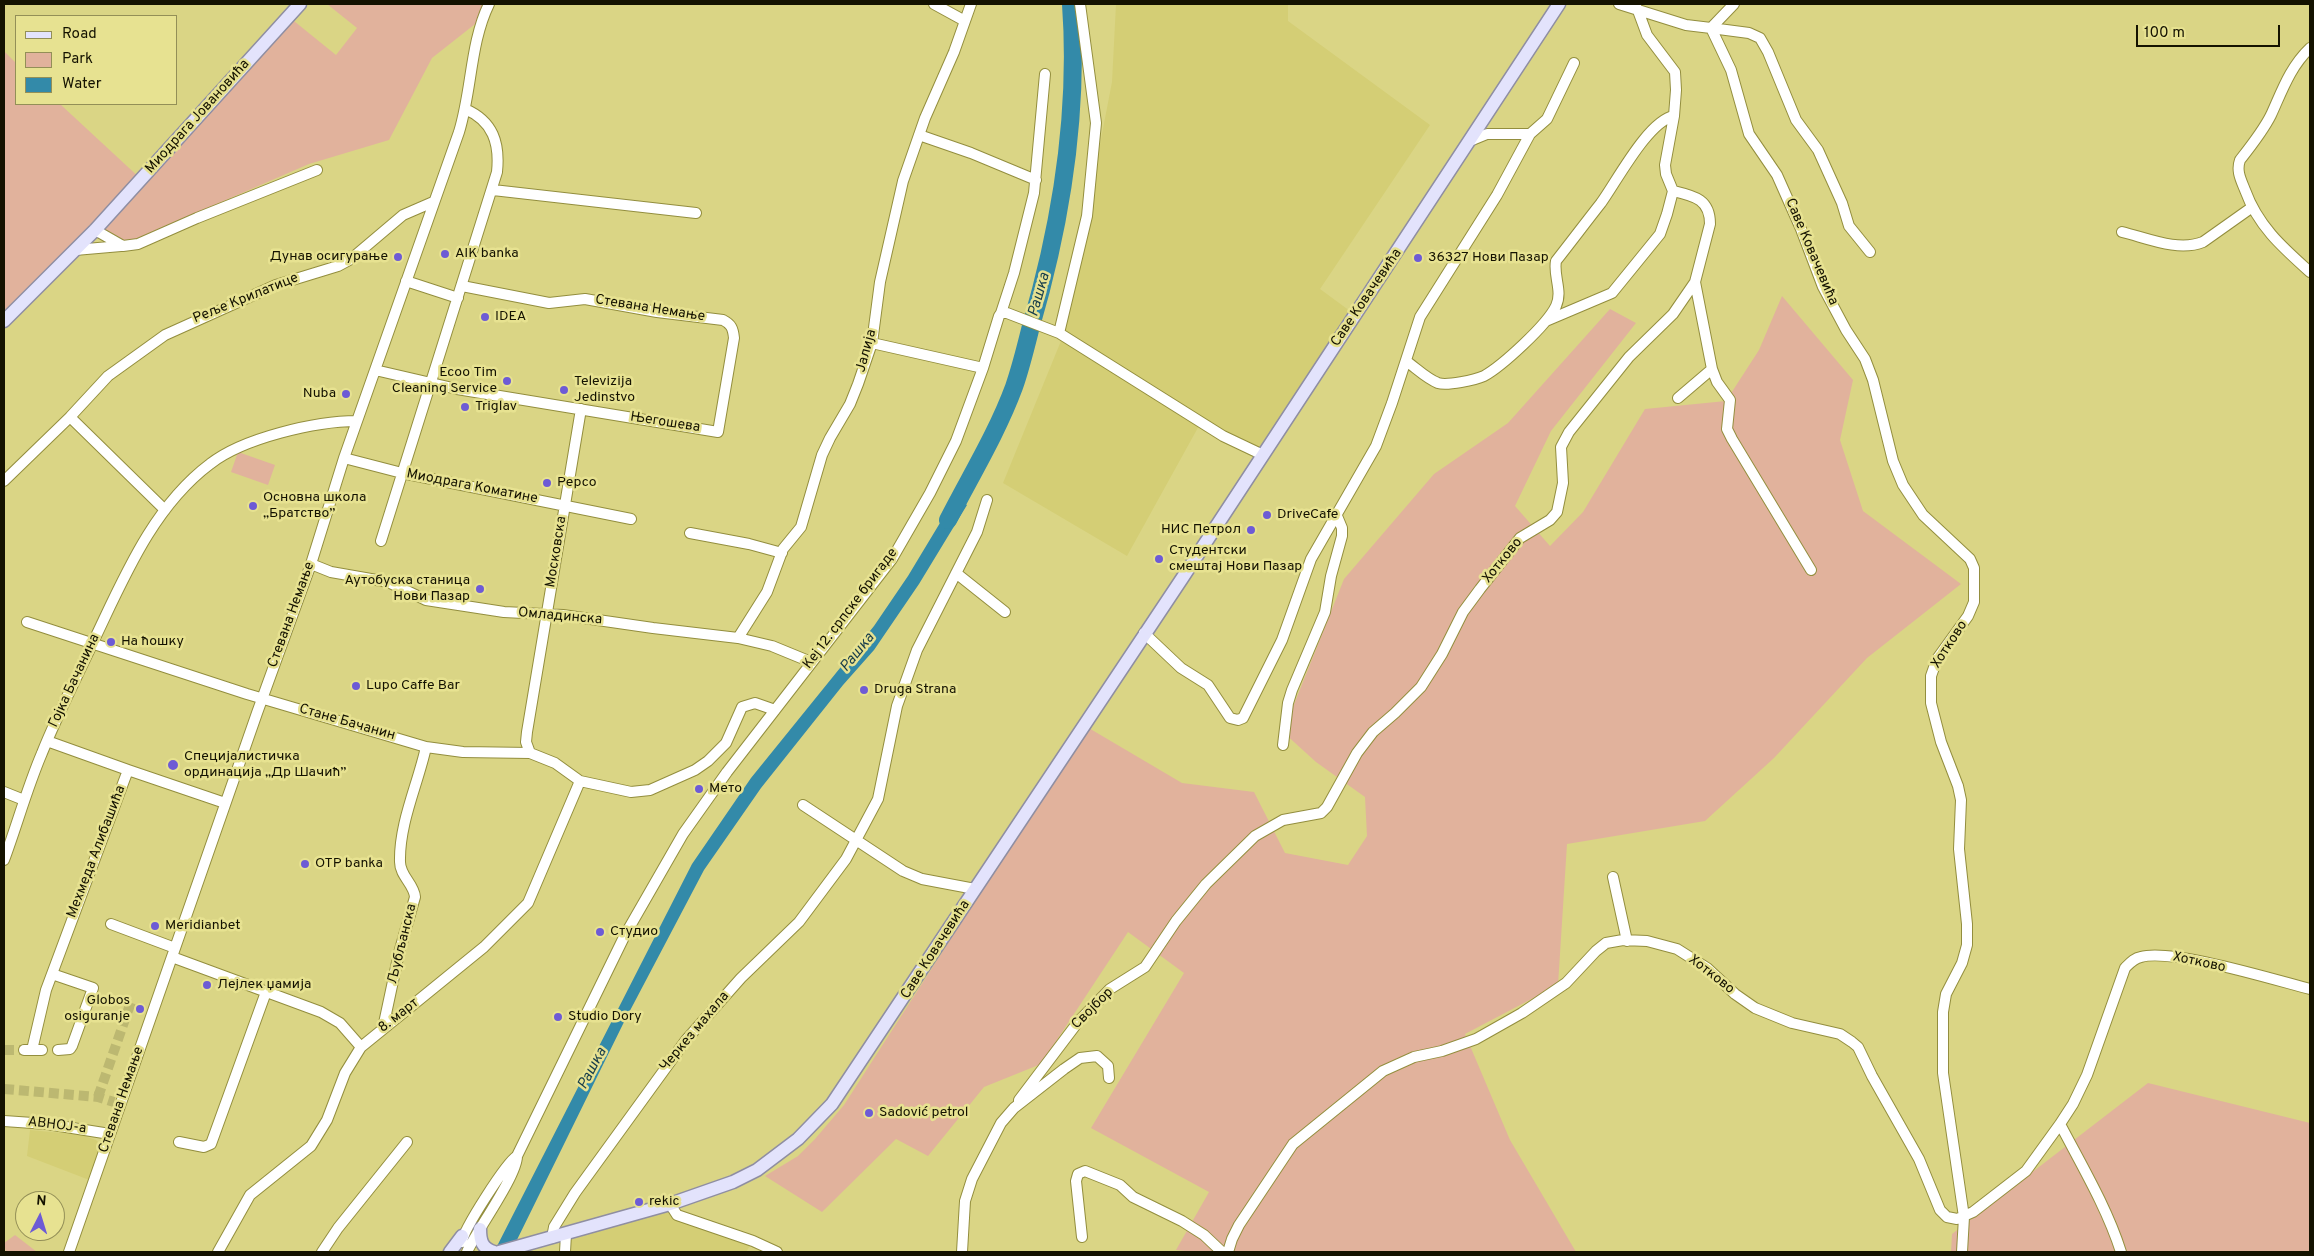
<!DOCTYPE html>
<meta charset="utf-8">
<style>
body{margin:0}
#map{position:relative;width:2314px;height:1256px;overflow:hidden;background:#dad585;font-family:Overpass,sans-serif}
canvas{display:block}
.frame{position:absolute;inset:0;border:5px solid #141200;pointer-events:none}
.legend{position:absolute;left:15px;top:15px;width:162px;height:90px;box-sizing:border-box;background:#e7e291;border:1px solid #938f57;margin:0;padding:6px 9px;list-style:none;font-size:15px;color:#141200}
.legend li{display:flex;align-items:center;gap:10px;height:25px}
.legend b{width:25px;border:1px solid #938f57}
.north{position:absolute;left:15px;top:1191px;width:50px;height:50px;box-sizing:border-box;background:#e7e291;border:1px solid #938f57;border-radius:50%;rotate:5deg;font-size:14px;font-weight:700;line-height:20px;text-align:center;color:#141200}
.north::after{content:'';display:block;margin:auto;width:18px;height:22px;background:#6d5bd5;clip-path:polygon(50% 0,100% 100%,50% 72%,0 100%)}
.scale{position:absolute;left:2136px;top:25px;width:144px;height:22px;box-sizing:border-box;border:2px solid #141200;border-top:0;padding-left:6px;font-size:15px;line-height:18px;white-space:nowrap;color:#141200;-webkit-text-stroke:4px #e7e291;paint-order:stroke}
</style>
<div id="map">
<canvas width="2314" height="1256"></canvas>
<div class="frame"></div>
<ul class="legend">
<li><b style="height:6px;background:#e3e3fc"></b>Road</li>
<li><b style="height:14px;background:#e1b29c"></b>Park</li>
<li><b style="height:14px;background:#338aa9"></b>Water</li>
</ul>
<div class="north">N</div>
<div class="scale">100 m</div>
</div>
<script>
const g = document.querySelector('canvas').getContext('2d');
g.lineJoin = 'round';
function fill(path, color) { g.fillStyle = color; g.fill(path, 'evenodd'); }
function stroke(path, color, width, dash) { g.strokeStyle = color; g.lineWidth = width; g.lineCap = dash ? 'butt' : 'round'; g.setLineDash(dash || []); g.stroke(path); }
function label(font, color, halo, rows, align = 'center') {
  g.font = font + ' Overpass,sans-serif'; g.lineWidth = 5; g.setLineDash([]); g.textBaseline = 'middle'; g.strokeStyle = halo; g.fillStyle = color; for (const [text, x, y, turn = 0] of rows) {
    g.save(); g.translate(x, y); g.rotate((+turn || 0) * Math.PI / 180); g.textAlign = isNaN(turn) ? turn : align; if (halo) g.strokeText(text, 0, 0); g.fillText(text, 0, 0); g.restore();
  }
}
const built = new Path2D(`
 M1116 4H1288V21L1430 125 1320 289 1350 311 1258 451 1200 424 1127 556 1003 483 1063 336 1112 82Z
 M30 1130 82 1135 96 1140 104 1148 92 1181 27 1156Z
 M670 1204 677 1215 753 1241 746 1252H565L566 1234Z`);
const green = new Path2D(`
 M327 4H489L484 17 432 58 389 140 309 164 136 239 124 240 95 230 4 321V51L16 63V104H60L142 180 289 17 336 55 357 28Z
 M1782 296 1853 380 1840 440 1863 511 1961 584 1867 658 1774 758 1705 821 1567 844 1558 985 1465 1034 1510 1140 1576 1252H1195L1176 1250 1209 1192 1091 1128 1184 973 1128 932 1041 1064 984 1087 928 1156 896 1139 822 1212 765 1176 798 1156 815 1139 844 1105 1087 727 1182 783 1254 792 1285 853 1348 865 1367 836 1365 797 1316 762 1283 732 1344 579 1434 474 1508 423 1610 309 1636 323 1551 431 1515 506 1550 546 1583 512 1645 409 1726 401 1759 350Z
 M238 452 275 465 268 485 231 472Z
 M2148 1083 2310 1123V1252H1951L1952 1234Z
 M15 1235 37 1252H6L4 1243Z`);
const water = new Path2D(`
 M955 498 967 505 919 584 874 650 843 685 761 788 704 870 624 1022 511 1252H494L692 864 751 778 874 626 908 576Z`);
const river = new Path2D(`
 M948 520C970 477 997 433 1014 387 1021 367 1026 346 1031 326 1062 220 1079 114 1071 4`);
const minorTunnel = new Path2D(`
 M4 1050H24
 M4 1089 98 1097 114 1102
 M98 1097 132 999`);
const minor = new Path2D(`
 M934 4 965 21
 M1619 4 1686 25 1711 28 1731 70 1749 134 1777 175 1801 229 1823 287 1846 330 1865 359 1873 380 1893 461 1903 485 1923 515 1970 559 1974 568V602L1968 616 1937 659 1931 676V703L1941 742 1958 786 1961 800 1959 849 1967 924V945L1962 963 1946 994 1943 1012V1073L1964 1217 1962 1252
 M1711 28 1749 33 1760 38 1768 52 1796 120 1818 150 1842 203 1849 226 1870 252
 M1711 28 1734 4
 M2310 48C2290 67 2282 91 2271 115 2263 131 2251 146 2240 160 2236 171 2241 180 2245 190 2258 226 2282 247 2310 272
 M919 135 971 153 1036 180
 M1470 141 1487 134H1530
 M493 190 696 213
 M95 230 123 246 138 244 197 218 317 170
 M2122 232C2147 238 2178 252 2203 242L2251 208
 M75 250 121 246
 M406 281 458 298
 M1001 313 1014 273 1034 193 1045 74
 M1546 321 1612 293 1660 234 1667 214 1673 191 1666 174 1665 165 1674 116 1676 90 1675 72 1647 35 1637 8
 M1059 333 1087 216 1096 123 1080 4
 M872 343 983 368
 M1406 361C1416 368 1427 379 1438 383 1447 386 1475 380 1484 376 1502 366 1547 325 1556 306 1563 291 1553 276 1556 261 1571 242 1586 222 1601 203 1617 181 1648 121 1674 116
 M1712 369 1717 382 1730 400 1727 429 1732 439 1811 570
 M375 370 457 389 718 432 734 338C733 328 731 324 723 320L657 312 585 299 549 303 462 286
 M1678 398 1712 369 1695 282
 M70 417 165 510
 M344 458 402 473 631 519
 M4 481 70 417 108 376 165 335 276 285 338 266 351 259 403 215 433 202
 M690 533 749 544 782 553
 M381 541 497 172C500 143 493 121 465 109
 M311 564 331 572 388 582 426 600 504 612 563 615 653 628 738 638 772 646 811 662
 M956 573 1005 612
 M27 622 247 694 426 747 463 752 530 753 555 763 580 781 631 792 650 790 695 770 708 761 726 743 742 707 755 703 775 710
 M1144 633 1181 668 1208 685 1230 718 1238 720 1243 718 1282 640 1311 559 1376 446 1392 403 1420 317 1497 195 1530 134 1547 119 1574 63
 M738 638 767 592 783 549 801 527 822 455 830 438 850 404 858 384 872 343 880 282 903 181 925 118 954 52 971 4
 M47 741 128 770
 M1283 745 1288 703 1292 690 1325 612 1331 576 1342 536V528L1337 516
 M530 753 526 742 527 732 581 409
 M4 792 24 800
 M803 805 903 871 922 879 975 889
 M4 860C17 825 27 788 42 753 58 713 78 675 96 636 125 575 154 506 210 464 243 438 316 421 357 421
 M1613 877 1627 941
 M111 924 175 948
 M172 957 321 1012 340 1023 361 1047
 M52 974 93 988 72 1046 70 1049 58 1050
 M383 1028 399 953 415 897C414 884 400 876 400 862 399 823 418 784 426 747
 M24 1050H42
 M32 1050 46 990 128 770 225 803
 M1019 1104V1100L1078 1022 1110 989 1145 967 1176 921 1206 884 1255 836 1283 820 1321 813 1327 807 1357 753 1373 732 1395 713 1421 687 1442 654 1463 612 1480 589 1520 538 1550 520 1557 512 1563 483 1561 447 1569 432 1629 357 1673 314 1695 282 1710 224C1710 199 1694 196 1673 191
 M4 1121 47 1124 110 1134
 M2060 1124C2082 1166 2107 1208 2121 1252
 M179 1142 204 1147 211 1144 266 992
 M670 1204 677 1215 753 1241 777 1252
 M1082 1237 1076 1181 1078 1174 1085 1171 1120 1185 1133 1197 1182 1221 1204 1235 1222 1252
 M552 1238 554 1227 575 1193 686 1040 741 978 799 922 846 859 878 799 897 706 917 650 977 532 987 500
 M462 1242C463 1230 506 1163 517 1156
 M69 1252 257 713 311 564 344 458 459 132C472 90 470 43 489 4
 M218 1252 250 1195 311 1146 327 1120 345 1073 361 1047 484 947 528 903 580 781
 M322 1252 338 1228 407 1142
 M467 1252C477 1230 517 1176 517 1156L625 935 683 834 727 772 892 559 930 493 956 441 983 368 999 316 1001 313H1007L1059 333 1223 436 1263 455
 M565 1252 566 1234
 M962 1252 965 1201 972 1179 1001 1123 1014 1108 1064 1069 1080 1058 1097 1056 1108 1066 1109 1078
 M1228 1252 1232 1239 1239 1225 1293 1144 1383 1071 1414 1057 1442 1051 1476 1039 1522 1013 1566 983 1596 951 1606 943 1623 940 1647 941 1677 949 1707 968 1735 994 1755 1008 1792 1023 1840 1034 1852 1042 1858 1047 1872 1076 1919 1159 1940 1210 1947 1217 1957 1219 1973 1212 2026 1171 2060 1124 2073 1104 2087 1075 2125 968C2130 963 2134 958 2141 957 2171 948 2275 980 2310 989`);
const major = new Path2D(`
 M4 321 95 230 300 4
 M480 1229C480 1241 482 1248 494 1252
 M450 1252 462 1236
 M499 1252 670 1204 733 1182 757 1170 798 1139 832 1104 1183 577 1559 4`);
const markers = [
 [445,254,5,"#6d5bd5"],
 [398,257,5,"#6d5bd5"],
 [1418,258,5,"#6d5bd5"],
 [485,317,5,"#6d5bd5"],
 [507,381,5,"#6d5bd5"],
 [564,390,5,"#6d5bd5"],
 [346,394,5,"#6d5bd5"],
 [465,407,5,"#6d5bd5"],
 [547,483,5,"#6d5bd5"],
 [253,506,5,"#6d5bd5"],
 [1267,515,5,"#6d5bd5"],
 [1251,530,5,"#6d5bd5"],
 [1159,559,5,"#6d5bd5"],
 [480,589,5,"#6d5bd5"],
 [111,642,5,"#6d5bd5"],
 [356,686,5,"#6d5bd5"],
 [864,690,5,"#6d5bd5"],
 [173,765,6,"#6d5bd5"],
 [699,789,5,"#6d5bd5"],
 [305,864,5,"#6d5bd5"],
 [155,926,5,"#6d5bd5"],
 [600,932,5,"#6d5bd5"],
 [207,985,5,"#6d5bd5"],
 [140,1009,5,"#6d5bd5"],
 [558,1017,5,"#6d5bd5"],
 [869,1113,5,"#6d5bd5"],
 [639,1202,5,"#6d5bd5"]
];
const streetNames = [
 ["Миодрага Јовановића",198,117,-48],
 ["Саве Ковачевића",1811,252,67],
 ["Саве Ковачевића",1367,298,-56],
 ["Реље Крилатице",246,299,-22],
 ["Стевана Немање",650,309,9],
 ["Јалија",867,351,-75],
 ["Његошева",665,423,9],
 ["Миодрага Коматине",472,487,11],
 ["Московска",557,552,-81],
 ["Хотково",1503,561,-51],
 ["Кеј 12. српске бригаде",851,609,-53],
 ["Стевана Немање",292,615,-70],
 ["Омладинска",560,617,5],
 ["Хотково",1950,645,-57],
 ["Гојка Бачанина",75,681,-65],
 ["Стане Бачанин",347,723,16],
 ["Мехмеда Алибашића",97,852,-69],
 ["Љубљанска",403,944,-76],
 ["Саве Ковачевића",936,950,-57],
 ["Хотково",2199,963,12],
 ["Хотково",1711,975,38],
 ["Својбор",1093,1009,-45],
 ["8. март",399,1016,-38],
 ["Черкез махала",695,1032,-50],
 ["Стевана Немање",122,1100,-71],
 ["АВНОЈ-а",57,1126,7]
];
const poiNames = [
 ["AIK banka",455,254],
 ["Дунав осигурање",388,257,"right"],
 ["36327 Нови Пазар",1428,258],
 ["IDEA",495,317],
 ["Ecoo Tim",497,373,"right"],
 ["Cleaning Service",497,389,"right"],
 ["Televizija",574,382],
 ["Jedinstvo",574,398],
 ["Nuba",336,394,"right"],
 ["Triglav",475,407],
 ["Pepco",557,483],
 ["Основна школа",263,498],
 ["„Братство”",263,514],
 ["DriveCafe",1277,515],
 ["НИС Петрол",1241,530,"right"],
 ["Студентски",1169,551],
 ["смештај Нови Пазар",1169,567],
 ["Аутобуска станица",470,581,"right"],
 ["Нови Пазар",470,597,"right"],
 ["На ћошку",121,642],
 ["Lupo Caffe Bar",366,686],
 ["Druga Strana",874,690],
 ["Специјалистичка",184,757],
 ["ординација „Др Шачић”",184,773],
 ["Мето",709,789],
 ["OTP banka",315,864],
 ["Meridianbet",165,926],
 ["Студио",610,932],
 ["Лејлек џамија",217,985],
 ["Globos",130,1001,"right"],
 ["osiguranje",130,1017,"right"],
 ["Studio Dory",568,1017],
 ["Sadović petrol",879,1113],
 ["rekic",649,1202]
];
const waterNames = [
 ["Рашка",1040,295,-74],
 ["Рашка",858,653,-51],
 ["Рашка",593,1069,-62]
];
fill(built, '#d4ce75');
fill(green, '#e1b29c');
fill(water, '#338aa9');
stroke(river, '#338aa9', 18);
stroke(minorTunnel, '#bcb871', 10, [10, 5]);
stroke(minor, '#938e3e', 12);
stroke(major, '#8f8ea2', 15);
stroke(minor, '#fff', 10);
stroke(major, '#e3e3fc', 12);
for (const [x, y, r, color] of markers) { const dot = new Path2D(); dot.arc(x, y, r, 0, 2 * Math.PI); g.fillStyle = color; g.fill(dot); stroke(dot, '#e7e291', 2); }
label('14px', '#141200', '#e7e291', streetNames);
label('14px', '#141200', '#e7e291', poiNames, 'left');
label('italic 15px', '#163c4a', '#e7e291', waterNames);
</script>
